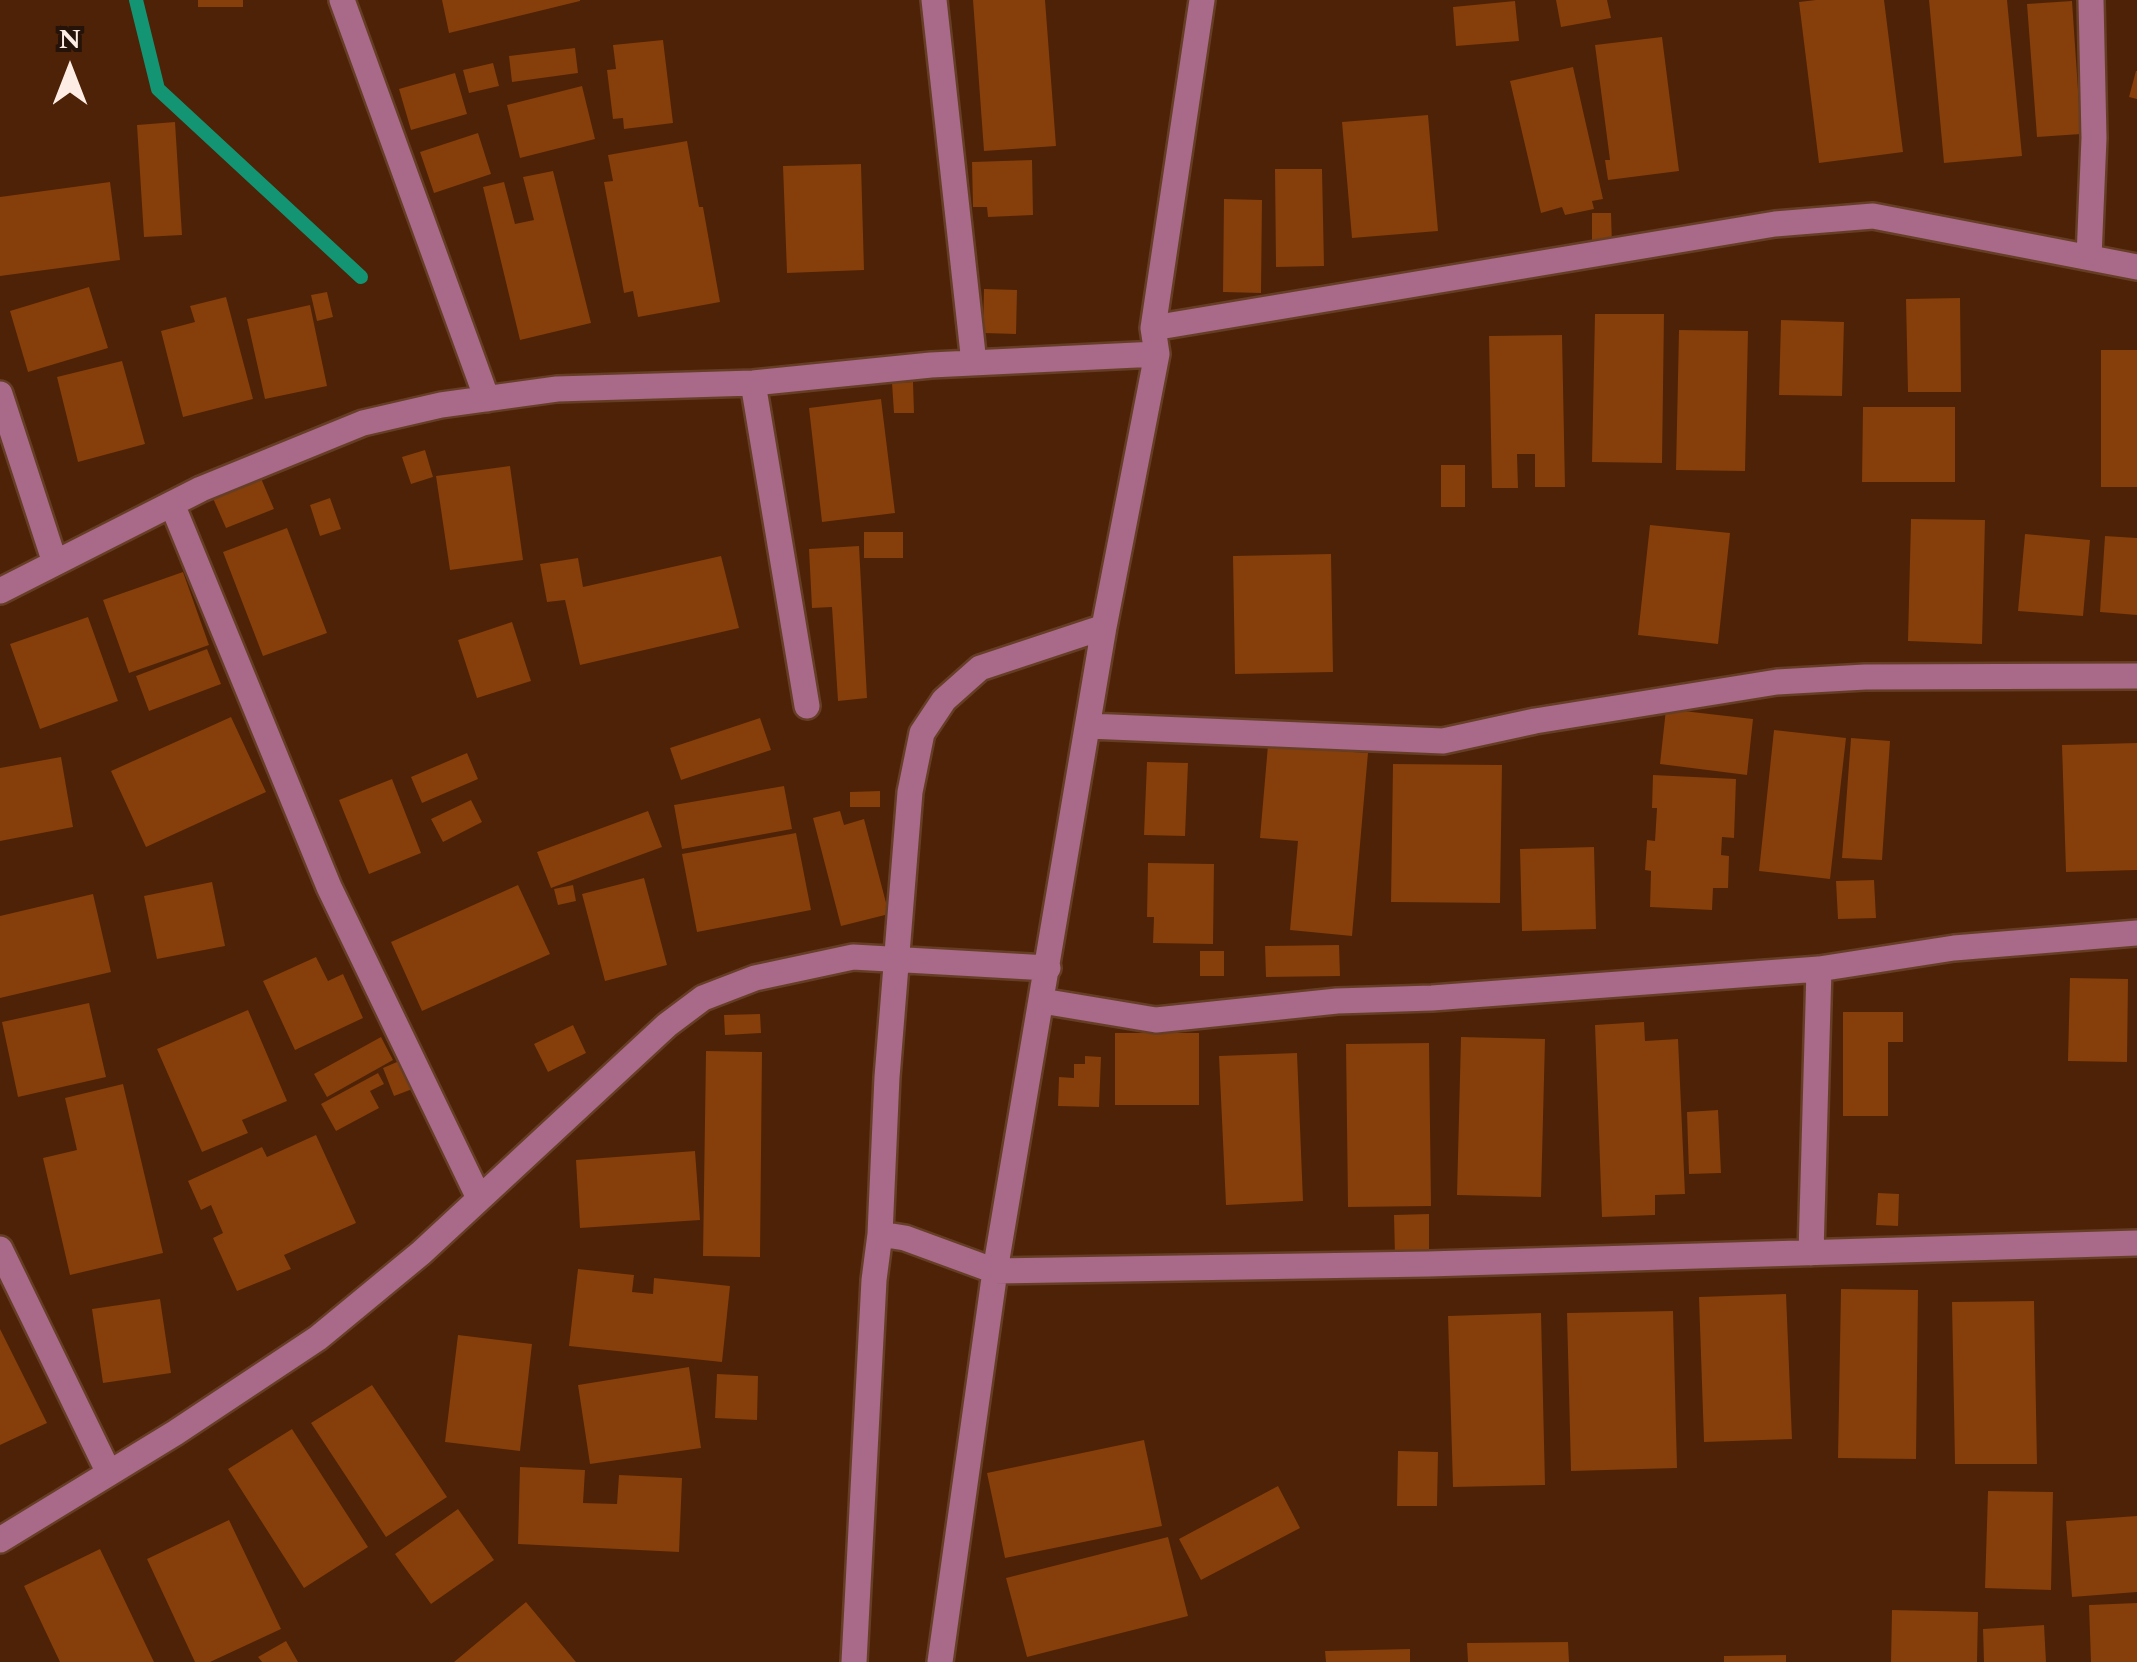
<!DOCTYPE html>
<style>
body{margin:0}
#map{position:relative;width:2137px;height:1662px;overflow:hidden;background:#4d2206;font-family:Spectral,serif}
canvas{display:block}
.north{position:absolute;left:20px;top:20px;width:100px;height:100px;-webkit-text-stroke:8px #251208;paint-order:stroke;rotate:0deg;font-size:28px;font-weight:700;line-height:40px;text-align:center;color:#feede4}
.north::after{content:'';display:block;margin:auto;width:35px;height:45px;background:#feede4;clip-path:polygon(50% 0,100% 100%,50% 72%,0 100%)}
</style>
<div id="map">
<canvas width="2137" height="1662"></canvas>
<div class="north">N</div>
</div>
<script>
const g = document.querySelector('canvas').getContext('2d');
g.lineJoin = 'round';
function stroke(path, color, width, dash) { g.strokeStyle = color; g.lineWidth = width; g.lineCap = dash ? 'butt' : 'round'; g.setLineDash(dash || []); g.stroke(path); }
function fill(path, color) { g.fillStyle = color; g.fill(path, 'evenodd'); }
const stream = new Path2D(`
 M136 0 158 89 361 277`);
const building = new Path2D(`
 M198 0H243V7H198Z
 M442 0H580V1L449 33Z
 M973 0H1045L1056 146 984 151Z
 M1556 0H1607L1611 18 1561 27Z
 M1816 0H1884L1903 152 1819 163 1799 2Z
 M1929 0H2007L2022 156 1944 163Z
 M1515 1 1519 41 1456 46 1453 7Z
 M2072 1 2081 134 2037 137 2027 4Z
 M1662 37 1679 171 1608 180 1605 160H1610L1595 45Z
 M663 40 673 123 624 129 623 118 613 119 607 70 616 69 613 45Z
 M575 48 578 73 512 82 509 56Z
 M493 63 499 86 469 93 463 70Z
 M1573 67 1603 199 1592 201 1594 209 1565 215 1562 207 1541 213 1510 81Z
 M2136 71H2137V99L2129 97Z
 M455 73 467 114 411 130 399 89Z
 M582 86 595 139 520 158 507 105Z
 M1428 115 1438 231 1352 238 1342 122Z
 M175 122 182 235 144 237 137 125Z
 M478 133 491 174 434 193 420 152Z
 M687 141 699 207H703L720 302 638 317 633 291 624 293 604 182 613 181 608 155Z
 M1032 160 1033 215 988 217 987 207H973L972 162Z
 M861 164 864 270 787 273 783 166Z
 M1275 169H1322L1324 266 1276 267Z
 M553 171 591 323 520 340 483 187 504 182 515 224 534 220 523 177Z
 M110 182 120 260 0 276V197Z
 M1224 199 1262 200 1261 293 1223 292Z
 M1592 213H1611L1612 245H1592Z
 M89 287 108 348 28 372 10 311Z
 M984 289 1017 290 1016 334 983 333Z
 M327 292 333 317 317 321 311 295Z
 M226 297 253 399 183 417 161 331 195 322 190 306Z
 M1960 298 1961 392H1908L1906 299Z
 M310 305 327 386 265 399 247 319Z
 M1595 314H1664L1662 463 1592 462Z
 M1781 320 1844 322 1842 396 1779 395Z
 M1679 330 1748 331 1745 471 1676 470Z
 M1562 335 1565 487H1535V454H1517L1518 488H1492L1489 336Z
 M2101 350H2137V487H2101Z
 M122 361 145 444 78 462 57 377Z
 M913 382 914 413H894L892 383Z
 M881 399 895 513 822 522 809 408Z
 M1863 407H1955V482H1862Z
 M425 450 433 477 411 484 402 457Z
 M1441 465H1465V507H1441Z
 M510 466 523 560 450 570 436 476Z
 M260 476 274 509 226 528 212 496Z
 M330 498 341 529 320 536 310 505Z
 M1911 519 1985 520 1982 644 1908 641Z
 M1650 525 1730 533 1718 644 1638 635Z
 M287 528 327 633 263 656 223 552Z
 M864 532H903V558H864Z
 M2025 534 2090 540 2083 616 2018 611Z
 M2105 536 2137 538V615L2100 612Z
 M859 546 867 698 838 701 832 607 812 608 809 549Z
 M1331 554 1333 672 1235 674 1233 556Z
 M721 556 739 628 580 665 565 600 547 602 540 564 578 558 583 587Z
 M183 572 209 645 129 673 103 600Z
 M88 617 118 701 40 729 10 644Z
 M512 622 531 681 477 698 458 640Z
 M207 649 221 684 149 711 136 676Z
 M1666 709 1753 719 1747 775 1660 764Z
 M231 717 266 792 146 847 111 771Z
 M760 718 771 750 681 780 670 748Z
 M1774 730 1846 738 1830 879 1759 871Z
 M1851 738 1890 741 1882 860 1842 858Z
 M1301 741 1339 744V751L1368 753 1352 936 1290 930 1298 841 1260 838 1268 745 1300 748Z
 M2137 743V870L2066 872 2062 745Z
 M467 753 478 779 422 803 411 777Z
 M61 757 73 827 0 841V768Z
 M1147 762 1188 763 1185 836 1144 835Z
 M1393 764 1502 765 1500 903 1391 902Z
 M1653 775 1736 779 1734 838 1722 837 1721 855 1729 856 1728 888H1713L1712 910 1650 907 1651 871 1645 870 1647 840 1655 841 1657 808H1652Z
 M392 779 421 853 369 874 339 800Z
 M784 786 792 829 682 849 674 805Z
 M880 791V807H850V792Z
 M471 800 482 822 443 842 431 819Z
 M648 811 662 847 551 888 537 852Z
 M840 811 844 825 864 819 889 914 841 926 813 818Z
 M796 833 811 910 697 932 682 854Z
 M1594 847 1596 929 1522 931 1520 849Z
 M1148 863 1214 864 1213 944 1153 943 1154 917H1147Z
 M644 878 667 965 605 981 582 894Z
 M1874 880 1876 918 1838 919 1836 881Z
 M212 882 225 946 157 959 144 896Z
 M518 885 550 954 422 1011 391 942Z
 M573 885 576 901 558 905 554 889Z
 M93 894 111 972 0 998V916Z
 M1339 945 1340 976 1266 977 1265 946Z
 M1200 951H1224V976H1200Z
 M316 957 328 981 343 974 363 1018 295 1050 263 981Z
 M2070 978 2128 979 2127 1062 2068 1061Z
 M89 1003 106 1077 18 1097 2 1022Z
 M248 1010 287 1101 242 1120 248 1133 202 1152 157 1049Z
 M1843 1012H1903V1042H1888V1116H1843Z
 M760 1014 761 1033 725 1035 724 1015Z
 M1644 1022 1645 1041 1678 1039 1685 1194 1655 1195V1215L1602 1217 1595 1025Z
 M573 1025 586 1053 548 1072 534 1044Z
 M1115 1033H1199V1105H1115Z
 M381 1037 393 1060 327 1097 314 1074Z
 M1461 1037 1545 1039 1541 1197 1457 1195Z
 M1429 1043 1431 1206 1348 1207 1346 1044Z
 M706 1051 762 1052 760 1257 703 1256Z
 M1297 1053 1303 1201 1226 1205 1219 1056Z
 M1085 1056 1101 1057 1099 1107 1058 1106 1059 1077 1074 1078V1064H1085Z
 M404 1059 415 1088 394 1096 383 1068Z
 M378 1073 384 1084 370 1091 379 1108 336 1131 321 1104Z
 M123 1084 163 1253 70 1275 43 1158 77 1150 65 1098Z
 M1718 1110 1721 1173 1689 1174 1687 1112Z
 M316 1135 356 1223 284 1255 291 1269 237 1291 213 1238 223 1233 211 1205 201 1210 188 1181 262 1147 267 1157Z
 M695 1151 700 1220 580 1228 576 1160Z
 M1878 1193 1899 1194 1898 1226 1876 1225Z
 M1429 1214V1256L1395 1257 1394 1215Z
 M578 1269 634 1275 632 1292 653 1294 654 1278 730 1286 722 1362 569 1346Z
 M1841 1289 1918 1290 1916 1459 1838 1458Z
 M1786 1294 1792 1439 1704 1442 1699 1297Z
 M160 1299 171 1373 103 1383 92 1309Z
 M2034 1301 2037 1464H1955L1952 1302Z
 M1673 1311 1677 1468 1571 1471 1567 1313Z
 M1541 1313 1545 1485 1453 1487 1448 1316Z
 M0 1329 47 1423 0 1445Z
 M458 1335 532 1344 520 1451 445 1442Z
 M689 1367 701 1448 590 1464 578 1385Z
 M717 1374 758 1376 757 1420 715 1418Z
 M372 1385 447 1497 386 1537 311 1423Z
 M292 1429 368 1547 304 1588 228 1469Z
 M1144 1440 1162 1526 1005 1558 987 1473Z
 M1398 1451 1438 1452 1437 1506H1397Z
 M520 1467 585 1470 583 1503 617 1504 619 1475 682 1478 679 1552 518 1544Z
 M1278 1486 1300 1528 1201 1580 1179 1539Z
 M1988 1491 2053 1492 2051 1590 1985 1588Z
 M458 1509 494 1560 431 1604 395 1554Z
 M2137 1516V1592L2072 1597 2066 1521Z
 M229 1520 281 1629 210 1662H195L147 1559Z
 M1168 1537 1188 1616 1027 1657 1006 1578Z
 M100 1549 154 1662H60L24 1586Z
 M526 1602 576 1662H454Z
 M2137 1603V1662H2091L2089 1605Z
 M1892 1610 1978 1612 1977 1662H1891Z
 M2044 1625 2046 1662H1984L1983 1629Z
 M286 1641 298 1662H262L258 1657Z
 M1568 1642 1569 1662H1468L1467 1643Z
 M1410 1649V1662H1326L1325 1651Z
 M1786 1655V1662H1724V1656Z`);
const minor = new Path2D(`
 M342 0 487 399
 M934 0 974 363
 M2089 257 2094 138 2091 0
 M1153 328 1775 224 1873 216 2137 267
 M753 383 807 706
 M0 394 55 563
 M172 504 329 887 479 1198
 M0 591 201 489 363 423 441 405 557 389 753 383 931 365 1157 354
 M1104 627 980 668 944 700 922 733 910 792 887 1077 880 1234 905 1238 995 1271 1428 1264 2137 1243
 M1088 726 1443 741 1535 721 1777 682 1865 677 2137 676
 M1042 1001 1156 1020 1337 1001 1432 998 1819 969 1954 948 2137 933
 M0 1249 109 1473
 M1811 1253 1819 969
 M0 1540 175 1433 318 1338 421 1253 667 1025 703 998 755 978 853 957 1048 968
 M854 1662 874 1280 880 1234
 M940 1662 995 1271 1104 627 1157 354 1153 328 1202 0`);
stroke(stream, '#139473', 14);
fill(building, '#863e0a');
stroke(minor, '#663e25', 30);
stroke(minor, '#a96988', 25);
</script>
